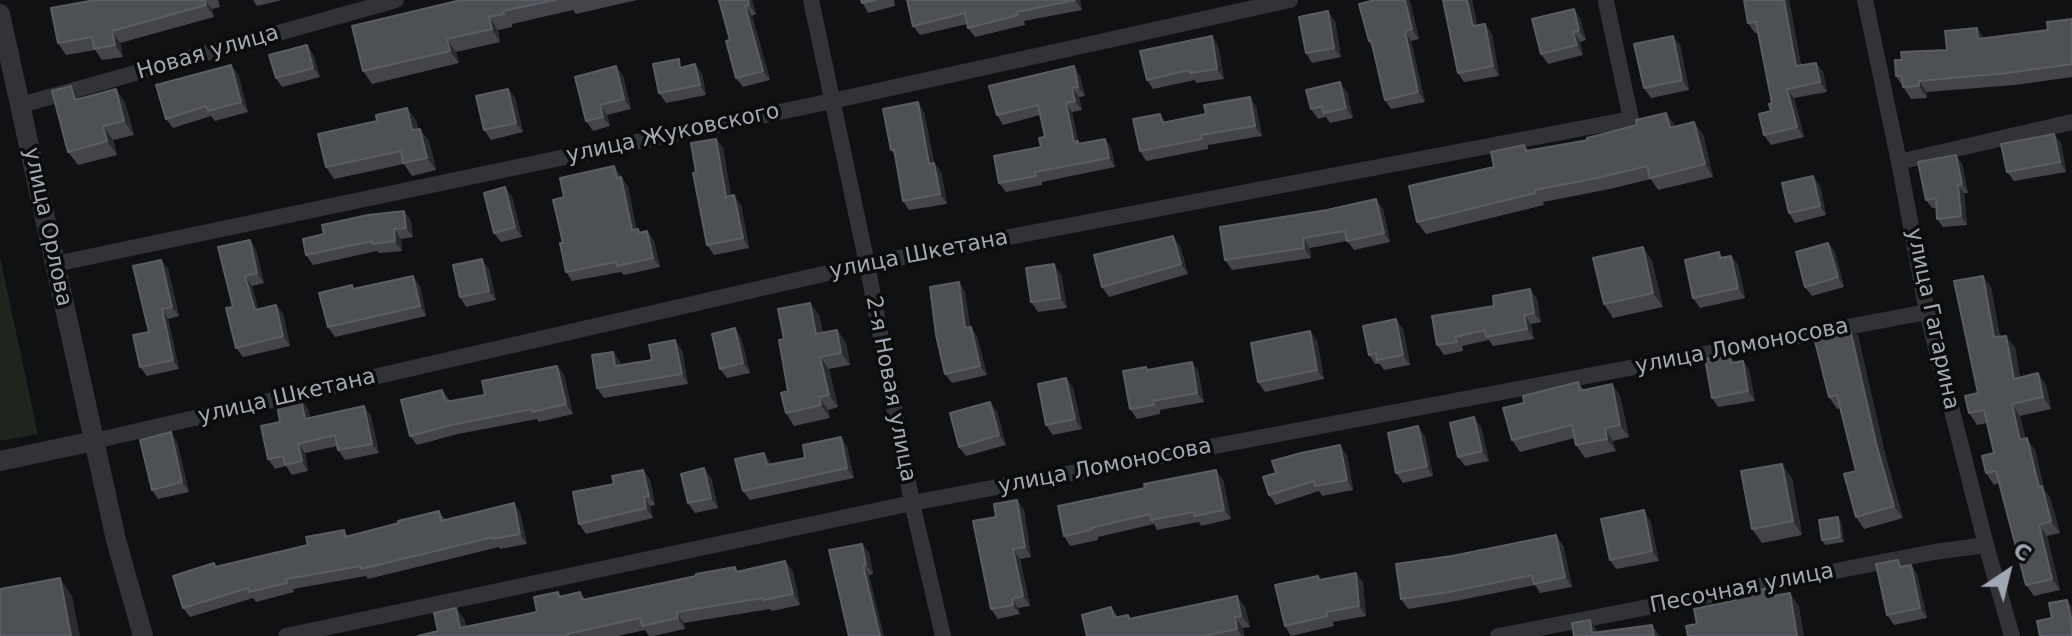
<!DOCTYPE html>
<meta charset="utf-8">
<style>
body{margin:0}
#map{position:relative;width:2072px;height:636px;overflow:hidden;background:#101112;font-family:"DejaVu Sans",sans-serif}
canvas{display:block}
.north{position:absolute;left:1968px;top:532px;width:80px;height:80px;-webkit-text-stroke:6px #0c0c0d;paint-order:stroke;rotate:35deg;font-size:22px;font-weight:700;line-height:32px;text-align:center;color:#a1a8b3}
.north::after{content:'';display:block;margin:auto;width:28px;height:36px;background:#a1a8b3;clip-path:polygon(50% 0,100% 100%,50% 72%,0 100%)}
</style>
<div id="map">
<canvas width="2072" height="636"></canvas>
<div class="north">С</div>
</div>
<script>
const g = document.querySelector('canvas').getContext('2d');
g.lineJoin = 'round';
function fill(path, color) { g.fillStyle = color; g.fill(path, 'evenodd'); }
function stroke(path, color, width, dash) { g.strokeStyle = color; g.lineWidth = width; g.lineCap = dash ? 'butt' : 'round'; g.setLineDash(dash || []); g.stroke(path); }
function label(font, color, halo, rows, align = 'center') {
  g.font = font + ' "DejaVu Sans",sans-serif'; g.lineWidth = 7; g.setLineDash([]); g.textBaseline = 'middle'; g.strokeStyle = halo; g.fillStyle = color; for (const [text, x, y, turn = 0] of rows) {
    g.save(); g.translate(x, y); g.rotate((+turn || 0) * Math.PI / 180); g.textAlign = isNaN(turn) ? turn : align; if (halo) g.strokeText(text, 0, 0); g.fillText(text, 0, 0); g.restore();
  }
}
const green = new Path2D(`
 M0 257 38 434 0 441Z`);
const minor = new Path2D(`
 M811 0 867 264 912 503 943 636
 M1865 0 1899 162 1927 312 1986 545 2012 636
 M21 105 396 0
 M1899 162 2072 122
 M55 264 832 101 1290 0
 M94 441 867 264 1631 119 1606 2
 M286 636 912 503 1927 312
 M1498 636 1934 552 1986 545`);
const tertiary = new Path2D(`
 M0 14 116 540 143 636
 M0 461 94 441`);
const wall = new Path2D(`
 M95 0H218L220 7 212 9 214 17 120 43 123 57 102 60 95 50 66 55 58 43Z
 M253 0H282L257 6Z
 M461 0H637L576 14 573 10 512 24V27L498 30 500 42 456 52 459 63 372 84 363 71Z
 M719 0H752L756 14 752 16 770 80 743 87 736 78 730 40Z
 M861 0H894L895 6 868 13Z
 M907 0H1080L1082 10 1024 21 1025 25 975 37 968 28 967 24 920 35 913 26Z
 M1375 0H1408L1410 2 1419 39 1411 41 1425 102 1391 109 1385 100 1372 46 1369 41Z
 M1443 0H1472L1477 25 1485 24 1492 34 1499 76 1464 82 1458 73Z
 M1744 0H1789L1801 65 1816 63 1823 72 1827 92 1794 98 1804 137 1771 145 1764 135 1772 103 1758 33H1755L1748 23Z
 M1574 9 1580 18 1586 40 1580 42 1583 55 1548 64 1541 54Z
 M2072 19V77L2015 85 1927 92V98L1911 99 1896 76 1902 60 1947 50 1977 28 1984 38 2048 30Z
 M1335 21 1341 57 1312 63 1306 53Z
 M1212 36 1218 46 1224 79 1196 83 1195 80 1153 89 1147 80Z
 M1680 45 1689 90 1651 98 1644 88Z
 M313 54 320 77 282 87 276 78Z
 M695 64 702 74 706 95 666 103 659 93Z
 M616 66 623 76 631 109 607 115 610 126 593 131 586 121Z
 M238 74 248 112 215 121 211 116 173 128 166 119Z
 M1080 76 1085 96 1079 97 1082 110 1072 112 1078 141 1080 144 1105 139 1111 148 1115 167 1042 182V185L1006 192 999 183 1041 147 1045 137 1040 115 1003 125 997 115Z
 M508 89 515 98 523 132 491 140 484 130Z
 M1347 92 1353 118 1330 123 1326 117 1318 119 1311 109Z
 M80 99 125 103 134 135 113 140 117 155 78 165 68 152Z
 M1256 106 1262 136 1208 145V149L1146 161 1140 151 1160 114 1166 123Z
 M924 112 934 163 941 172 947 204 909 210 903 201 895 155 891 150Z
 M1666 113 1675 127 1703 134 1713 177 1658 190 1651 179 1610 189 1543 202 1544 205 1426 234 1417 222 1524 145 1529 151 1588 140 1637 125Z
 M416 120 418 129 429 141 436 170 412 176 404 164 334 179 326 167Z
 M2054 134 2061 143 2066 172 2014 181 2007 172Z
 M716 139 723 148 731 196 741 205 749 248 714 255 707 245 696 172Z
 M1956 155 1962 164 1968 193H1964L1967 225 1943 227 1937 219 1936 208H1932L1926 200Z
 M614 166 628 187 636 229 641 233 647 231 654 241 660 267 624 275 621 272 572 281 566 272 563 243 564 197Z
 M1820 186 1826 215 1795 223 1789 213Z
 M505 187 512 197 522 237 501 242 494 233Z
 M1383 209 1390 242 1354 250 1347 241 1310 248 1311 258 1232 270 1225 260Z
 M404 211 411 221 413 237 401 239 402 251 379 253 377 251 313 265 306 255 324 234Z
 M250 240 256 250 264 283 252 286 258 309 276 305 283 314 290 346 243 357 236 348 233 307Z
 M1828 243 1835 252 1844 287 1812 296 1805 287Z
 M1180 246 1188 274 1109 297 1102 287Z
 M1643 247 1652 261 1663 307 1613 318 1604 304Z
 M1719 252 1722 257 1731 256 1738 265 1745 298 1700 308 1693 298Z
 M161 260 168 269 179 316 168 319 179 369 147 376 140 367 149 332Z
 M489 269 496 300 466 307 460 297Z
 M1061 274 1067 308 1038 312 1031 302Z
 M959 282 965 292 970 327 977 336 987 375 952 383 945 374Z
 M420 286 426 316 335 337 328 327 354 288Z
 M1991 287 2000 337 2015 347 2020 377 2038 373 2046 385 2051 409 2020 416 2025 438 2035 450 2044 489 2050 498 2060 533 2047 536 2060 590 2034 596 2026 585 1999 483 1994 485 1986 473 1994 453 1987 423 1977 425 1969 413 1978 393Z
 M1530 289 1537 299 1541 322 1531 324 1534 339 1493 346 1489 340 1462 346 1463 351 1444 355 1437 345 1494 306Z
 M810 303 819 315 823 333 837 330 846 343 850 365 829 369 838 407 828 410 830 418 794 426 786 413 788 391Z
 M1403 329 1410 365 1384 370 1380 364H1375L1369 355Z
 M1858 336 1886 458 1903 518 1864 529 1856 517V471L1840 408 1837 409 1829 397Z
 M741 338 750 373 727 378 720 369Z
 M1317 340 1324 379 1265 392 1258 382Z
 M682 350 688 384 604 398 597 388 613 352 620 362V365L652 360Z
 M1729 355 1734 362 1743 361 1749 370 1755 401 1718 407 1712 398Z
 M1192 362 1198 371 1204 402 1160 410V414L1137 419 1130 409 1146 367 1148 370Z
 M557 366 564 375 573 414 539 422 537 419 458 434 417 445 410 436 442 390 450 401 485 395Z
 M1066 378 1073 388 1082 429 1053 435 1046 425Z
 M1578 382 1584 390 1612 384 1620 396 1629 437 1613 441 1616 451 1585 458 1576 445 1575 438 1520 452 1512 440 1524 403Z
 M990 402 997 412 1006 445 966 456 959 447Z
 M364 406 371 416 379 453 345 460 338 450 337 446 305 453 308 471 292 475 286 466 275 469 268 459 280 422 308 409 310 418Z
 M1481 427 1489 461 1465 466 1458 457Z
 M171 432 177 442 189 492 158 499 152 490Z
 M1425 436 1433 476 1403 483 1396 473Z
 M841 437 847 447 854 478 750 500 743 491 771 463V464L805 458Z
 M1347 455 1353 490 1322 496 1319 491 1276 505 1269 495 1276 473Z
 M704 468 711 478 718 508 695 513 688 503Z
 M643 470 650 480 655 505 650 506 653 518 586 534 579 524 614 484Z
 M1792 478 1802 535 1762 543 1752 529Z
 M1223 480 1231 519 1201 526 1199 522 1157 530 1154 524 1098 537V540L1070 546 1064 536Z
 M1017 500 1024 510 1031 557 1020 559 1030 606 1018 608 1020 614 998 619 991 609 996 517Z
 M439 511 445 520 520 512 527 544 500 549 499 547 368 579 366 576 293 589 294 592 256 602 253 598 190 617 183 608 216 567 308 545 344 530 348 536 399 523Z
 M1650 520 1659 561 1616 569 1610 560Z
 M1841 522 1844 542 1825 545 1822 540Z
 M862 544 869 553 873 574 869 575 849 636Z
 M1563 545 1572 587 1540 593 1535 585 1456 601 1408 609 1401 599Z
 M785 561 793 572 800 605 772 611 770 609 684 623 685 629 653 636H649L645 630 618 636H418L438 631 456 608 464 619 466 627 537 612 558 592 561 596 580 592 585 599 738 571Z
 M1911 565 1917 574 1927 618 1894 625 1887 615 1903 566Z
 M1356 573 1363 583 1366 616 1333 622 1334 626 1291 636 1285 626 1318 576 1321 580Z
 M1111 607 1118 617 1128 615 1131 618 1245 607 1250 627 1243 628 1244 636H1087Z`);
const shadedWall = new Path2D(`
 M205 0 212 9 214 17 206 5Z
 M748 0H752L756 14 749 5Z
 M1075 0H1080L1082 10Z
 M1405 0H1408L1410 2 1419 39 1412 29Z
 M1467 0H1472L1480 36 1473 26Z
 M1784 0H1789L1803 76 1796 66Z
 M745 6 752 16 770 80 763 71Z
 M1574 9 1580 18 1586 40 1579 31Z
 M1328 11 1335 21 1341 57 1334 48Z
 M489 17 498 30 500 42 492 29Z
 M1485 24 1492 34 1499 76 1493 66Z
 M1977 28 1985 40 1978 39Z
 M112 31 120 43 123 57 115 45Z
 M1405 31 1411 41 1425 102 1418 92Z
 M1573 32 1580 42 1583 55 1577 45Z
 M1212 36 1218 46 1224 79 1217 69Z
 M1673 36 1680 45 1689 90 1682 80Z
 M447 39 456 52 459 63 450 51Z
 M307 45 313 54 320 77 313 68Z
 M1816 63 1823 72 1827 92 1820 82Z
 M695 64 702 74 706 95 700 85Z
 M231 65 238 74 248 112 241 102Z
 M616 66 623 76 631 109 624 99Z
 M1074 66 1080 76 1085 96 1078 87Z
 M1919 81 1927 92V98L1919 86Z
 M1340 82 1347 92 1353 118 1346 108Z
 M71 86 81 100H75Z
 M1072 88 1079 97 1082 110 1075 101Z
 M116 89 125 103 134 135 124 121Z
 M508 89 515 98 523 132 516 123Z
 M1787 89 1794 98 1804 137 1797 127Z
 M1250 97 1256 106 1262 136 1255 126Z
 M918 102 924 112 936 173 929 164Z
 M1066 103 1072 112 1078 141 1084 150 1074 142Z
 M600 105 607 115 610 126 603 117Z
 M407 108 416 120 421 143 412 130Z
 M1666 113 1675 125 1678 140 1670 128Z
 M1694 122 1703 134 1713 177 1705 164Z
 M103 126 113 140 117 155 107 141Z
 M420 129 429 141 436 170 427 158Z
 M2054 134 2061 143 2066 172 2060 162Z
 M716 139 723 148 733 207 726 197Z
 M1105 139 1111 148 1115 167 1109 158Z
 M1956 155 1962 164 1968 193 1962 184Z
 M934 163 941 172 947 204 940 194Z
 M614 166 628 187 639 240 632 230Z
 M1813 176 1820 186 1826 215 1820 206Z
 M1958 185 1964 193 1967 225 1961 216Z
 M505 187 512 197 522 237 515 227Z
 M734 195 741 205 749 248 743 238Z
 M1376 199 1383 209 1390 242 1384 233Z
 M404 211 411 221 413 237 406 228Z
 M394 229 401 239 402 251 395 241Z
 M647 231 654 241 660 267 653 258Z
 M1173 236 1180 246 1188 274 1181 264Z
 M1303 238 1310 248 1311 258 1304 248Z
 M250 240 256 250 264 283 257 273Z
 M1828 243 1835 252 1844 287 1838 277Z
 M1643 247 1652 261 1663 307 1653 293Z
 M1731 256 1738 265 1745 298 1738 288Z
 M482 259 489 269 496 300 489 291Z
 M161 260 168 269 179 316 172 307Z
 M1054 264 1061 274 1067 308 1060 298Z
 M245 276 252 286 261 319 255 310Z
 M413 276 420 286 426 316 420 306Z
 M1983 276 1991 287 2002 349 1994 337Z
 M959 282 965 292 972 338 965 328Z
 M1530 289 1537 299 1541 322 1534 313Z
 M810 303 819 315 825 347 816 334Z
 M276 305 283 314 290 346 283 336Z
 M162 309 168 319 179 369 173 360Z
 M1524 315 1531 324 1534 339 1527 329Z
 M1396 319 1403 329 1410 365 1403 355Z
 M1849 325 1858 336 1886 458 1903 518 1894 506 1877 447Z
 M971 327 977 336 987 375 980 366Z
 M735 328 741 338 750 373 743 363Z
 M837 330 846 343 850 365 841 353Z
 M1310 331 1317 340 1324 379 1317 370Z
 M2006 336 2015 347 2022 390 2014 379Z
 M675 340 682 350 688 384 682 374Z
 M613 352 620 362 622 376 615 366Z
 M820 357 829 369 838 407 829 395Z
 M1743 361 1749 370 1755 401 1748 391Z
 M1192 362 1198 371 1204 402 1197 393Z
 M557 366 564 375 573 414 566 404Z
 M2038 373 2046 385 2051 409 2043 397Z
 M1066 378 1073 388 1082 429 1075 419Z
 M1612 384 1620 396 1629 437 1620 425Z
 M819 397 828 410 830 418 821 405Z
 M301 399 308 409 312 428 305 419Z
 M990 402 997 412 1006 445 999 435Z
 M2012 404 2020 416 2029 451 2020 440Z
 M364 406 371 416 379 453 372 444Z
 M1474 417 1481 427 1489 461 1482 451Z
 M1418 426 1425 436 1433 476 1427 466Z
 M1605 428 1613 441 1616 451 1607 439Z
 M171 432 177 442 189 492 182 482Z
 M841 437 847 447 854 478 847 468Z
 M2027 438 2035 450 2044 489 2050 498 2060 533 2051 521 2039 487Z
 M298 444 305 453 308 471 302 461Z
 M1340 445 1347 455 1353 490 1347 480Z
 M764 453 771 463 774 474 767 465Z
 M1782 464 1792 478 1802 535 1793 521Z
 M704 468 711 478 718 508 711 498Z
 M643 470 650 480 655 505 649 496Z
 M1216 470 1223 480 1231 519 1224 510Z
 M644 497 650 506 653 518 646 508Z
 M1017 500 1024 510 1031 557 1025 547Z
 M514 503 520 512 527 544 520 534Z
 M1644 510 1650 520 1659 561 1652 551Z
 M1838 517 1841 522 1844 542 1840 537Z
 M2039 525 2047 536 2060 590 2052 579Z
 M1556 535 1563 545 1572 587 1565 577Z
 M862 544 869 553 873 574 866 565Z
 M1013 549 1020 559 1030 606 1023 596Z
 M785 561 793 572 800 605 793 594Z
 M863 565 869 575 884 636H880Z
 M1911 565 1917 574 1927 618 1920 608Z
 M1356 573 1363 583 1366 616 1359 606Z
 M60 578 72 596 80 636H71Z
 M1790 593 1799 606 1804 636H1797Z
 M1237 596 1245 607 1250 627 1241 616Z
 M1012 599 1018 608 1020 614 1013 605Z
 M2067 600 2072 607V623Z
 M456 608 464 619 467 636 460 628Z
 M676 612 684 623 685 629 678 618Z
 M1235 617 1243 628 1244 636H1242L1237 629Z
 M1590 620 1598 632 1599 636 1592 633Z
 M1652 625 1660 636H1654Z`);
const building = new Path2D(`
 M95 0H205L206 5 112 31 115 45 94 49 92 37 58 43 51 8Z
 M461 0H555L503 11 504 14 489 17 492 29 447 39 450 51 363 71 352 26Z
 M719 0H748L749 5 745 6 763 71 736 78 726 41 730 40Z
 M861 0H875L862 3Z
 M907 0H1075L1017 12 1018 15 968 28 965 13 913 26Z
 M1375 0H1405L1412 29 1405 31 1418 92 1385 100 1371 40 1369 41 1359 4Z
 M1443 0H1467L1473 26 1485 24 1493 66 1458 73Z
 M1744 0H1784L1796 66 1816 63 1820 82 1787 89 1797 127 1764 135 1759 114 1771 111 1769 104 1772 103 1756 22 1748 23Z
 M1574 9 1579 31 1573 32 1577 45 1541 54 1532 19Z
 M1328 11 1334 48 1306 53 1299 17Z
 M2072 19V64L2007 73 1919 81V86L1903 87 1902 76H1896L1895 60H1902L1901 52 1947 50 1945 31 1977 28 1978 39 2048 30 2047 22Z
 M1212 36 1217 69 1190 73 1189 70 1147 80 1140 51Z
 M1673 36 1682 80 1644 88 1634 44Z
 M307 45 313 68 276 78 269 55Z
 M679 59 680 68 695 64 700 85 659 93 653 64Z
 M231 65 241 102 208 111 206 106 166 119 156 85Z
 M616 66 624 99 600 105 603 117 586 121 575 77Z
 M1074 66 1078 87 1072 88 1075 101 1066 103 1074 142 1078 141V144L1105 139 1109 158 1035 172 1036 176 999 183 994 156 1041 147 1039 138 1045 137 1038 105 997 115 989 86Z
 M1340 82 1346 108 1324 113 1322 106 1311 109 1306 90Z
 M71 86 75 100 116 89 124 121 103 126 107 141 68 152 52 91Z
 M508 89 516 123 484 130 476 96Z
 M1250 97 1255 126 1201 135 1202 139 1140 151 1133 119 1160 114 1162 123 1206 114 1204 105Z
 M918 102 929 164 934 163 940 194 903 201 894 149 891 150 883 109Z
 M407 108 412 130 420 129 427 158 403 163 401 151 326 167 318 134 377 121 376 115Z
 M1666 113 1670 128 1694 122 1705 164 1650 178 1647 166 1602 177 1535 190V193L1417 222 1409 186 1494 167 1491 152 1524 145 1526 151 1588 140 1587 138 1637 125 1636 120Z
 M2054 134 2060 162 2007 172 2001 144Z
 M716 139 726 197 734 195 743 238 707 245 693 173 696 172 691 143Z
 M1956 155 1962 184 1958 185 1961 216 1937 219 1936 198 1926 200 1918 162Z
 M614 166 617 178 621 177 632 230 638 229 639 233 647 231 653 258 617 266 616 262 566 272 560 243H563L553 200 564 197 560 178Z
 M1813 176 1820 206 1789 213 1782 183Z
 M505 187 515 227 494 233 484 193Z
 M1376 199 1384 233 1347 241 1345 231 1303 238 1304 248 1225 260 1220 227 1327 210Z
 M404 211 406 228 394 229 395 241 372 244V241L306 255 303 239 324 234 322 225 368 215Z
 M1173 236 1181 264 1102 287 1094 255Z
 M250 240 257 273 245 276 255 310 276 305 283 336 236 348 226 308 233 307 218 247Z
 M1828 243 1838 277 1805 287 1796 252Z
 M1643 247 1653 293 1604 304 1593 258Z
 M1719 252 1720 258 1731 256 1738 288 1693 298 1685 260Z
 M482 259 489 291 460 297 453 265Z
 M161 260 172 307 162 309 173 360 140 367 133 335 149 332 133 266Z
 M1054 264 1060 298 1031 302 1026 268Z
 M413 276 420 306 328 327 319 293 352 285 353 289Z
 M1983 276 1994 337 2006 336 2014 379 2038 373 2043 397 2012 404 2020 440 2027 438 2039 487 2042 486 2051 521 2039 525 2052 579 2026 585 1996 471 1986 473 1982 456 1994 453 1984 410 1969 413 1965 396 1978 393 1954 281Z
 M959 282 965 328 971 327 980 366 945 374 936 335 930 287Z
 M1530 289 1534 313 1524 315 1527 329 1486 337 1485 330 1455 337 1457 342 1437 345 1432 316 1494 306 1493 296Z
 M810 303 816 334 837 330 841 353 820 357 829 395 819 397 821 405 786 413 781 393 788 391 779 340 784 339 778 309Z
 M1396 319 1403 355 1377 360 1376 353 1369 355 1363 326Z
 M1849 325 1877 447 1894 506 1856 517 1844 474 1856 471 1837 395 1829 397 1813 333Z
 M735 328 743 363 720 369 712 334Z
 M1310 331 1317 370 1258 382 1251 343Z
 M675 340 682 374 597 388 592 355 613 352 615 366 652 360 649 345Z
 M1729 355 1730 363 1743 361 1748 391 1712 398 1705 359Z
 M1192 362 1197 393 1153 401 1154 405 1130 409 1123 371 1146 367 1147 370Z
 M557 366 566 404 532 412V409L451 425 410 436 401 400 442 390 445 402 485 395 482 381Z
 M1066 378 1075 419 1046 425 1038 384Z
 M1578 382 1580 391 1612 384 1620 425 1605 428 1607 439 1576 445 1572 425 1512 440 1503 408 1524 403 1523 396Z
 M301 399 305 419 364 406 372 444 338 450 335 435 298 444 302 461 285 465 283 456 268 459 261 426 280 422 277 404Z
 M990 402 999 435 959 447 950 413Z
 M1474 417 1482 451 1458 457 1450 423Z
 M1418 426 1427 466 1396 473 1388 433Z
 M171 432 182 482 152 490 140 440Z
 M841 437 847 468 743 491 735 459 764 453 767 465 805 458 803 445Z
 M1340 445 1347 480 1315 486 1314 481 1269 495 1263 477 1276 473 1272 461 1301 453Z
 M1782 464 1793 521 1752 529 1741 471Z
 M704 468 711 498 688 503 681 474Z
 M643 470 649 496 644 497 646 508 579 524 573 492 614 484 612 476Z
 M1216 470 1224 510 1195 516 1194 512 1151 520 1150 514 1091 528V530L1064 536 1058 506 1145 488 1144 484Z
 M1017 500 1025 547 1013 549 1023 596 1012 599 1013 605 991 609 973 521 996 517 994 504Z
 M514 503 520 534 493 539V537L361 569V566L286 579 287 583 249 592 248 588 183 608 173 576 214 563 215 567 308 545 306 537 344 530 345 537 399 523 398 521 439 511 441 521Z
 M1644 510 1652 551 1610 560 1601 519Z
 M1838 517 1840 537 1822 540 1819 520Z
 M1556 535 1565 577 1534 584 1532 575 1449 592 1401 599 1396 564 1452 556Z
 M862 544 866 565H863L880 636H849L829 550Z
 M1898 560 1900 567 1911 565 1920 608 1887 615 1876 564Z
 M785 561 793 594 764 600 763 598 676 612 678 618 642 626 640 618 567 634 568 636H418L438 631 434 613 456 608 460 628 537 612 534 597 558 592 559 597 580 592 582 600 696 576V574L735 567 736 572Z
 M1356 573 1359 606 1326 612 1327 616 1285 626 1275 585 1318 576 1319 580Z
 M60 578 71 636H0V589Z
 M1765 589 1767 597 1790 593 1797 636H1688L1686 626 1697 624 1694 609 1737 600 1736 594Z
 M1237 596 1241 616 1235 617 1237 629 1204 636H1087L1082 615 1111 607 1114 618 1128 615 1129 619Z
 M2067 600 2072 623V636H2040L2037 621 2052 618 2049 603Z
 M1590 620 1592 633 1652 625 1654 636H1574L1572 623Z`);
const streetNames = [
 ["Новая улица",208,53,-16],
 ["улица Жуковского",673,134,-12],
 ["улица Орлова",47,227,78],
 ["улица Шкетана",919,255,-11],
 ["улица Гагарина",1932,319,78],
 ["улица Ломоносова",1742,347,-11],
 ["2-я Новая улица",890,389,79],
 ["улица Шкетана",287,397,-13],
 ["улица Ломоносова",1105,467,-11],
 ["Песочная улица",1742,589,-11]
];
fill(green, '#1d251d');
stroke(minor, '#313337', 16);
stroke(tertiary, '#313337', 20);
fill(wall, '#43454a');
fill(shadedWall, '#2a2c2f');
fill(building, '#4d5055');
stroke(building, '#5a5e64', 2);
label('22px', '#a1a8b3', '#0c0c0d', streetNames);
</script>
